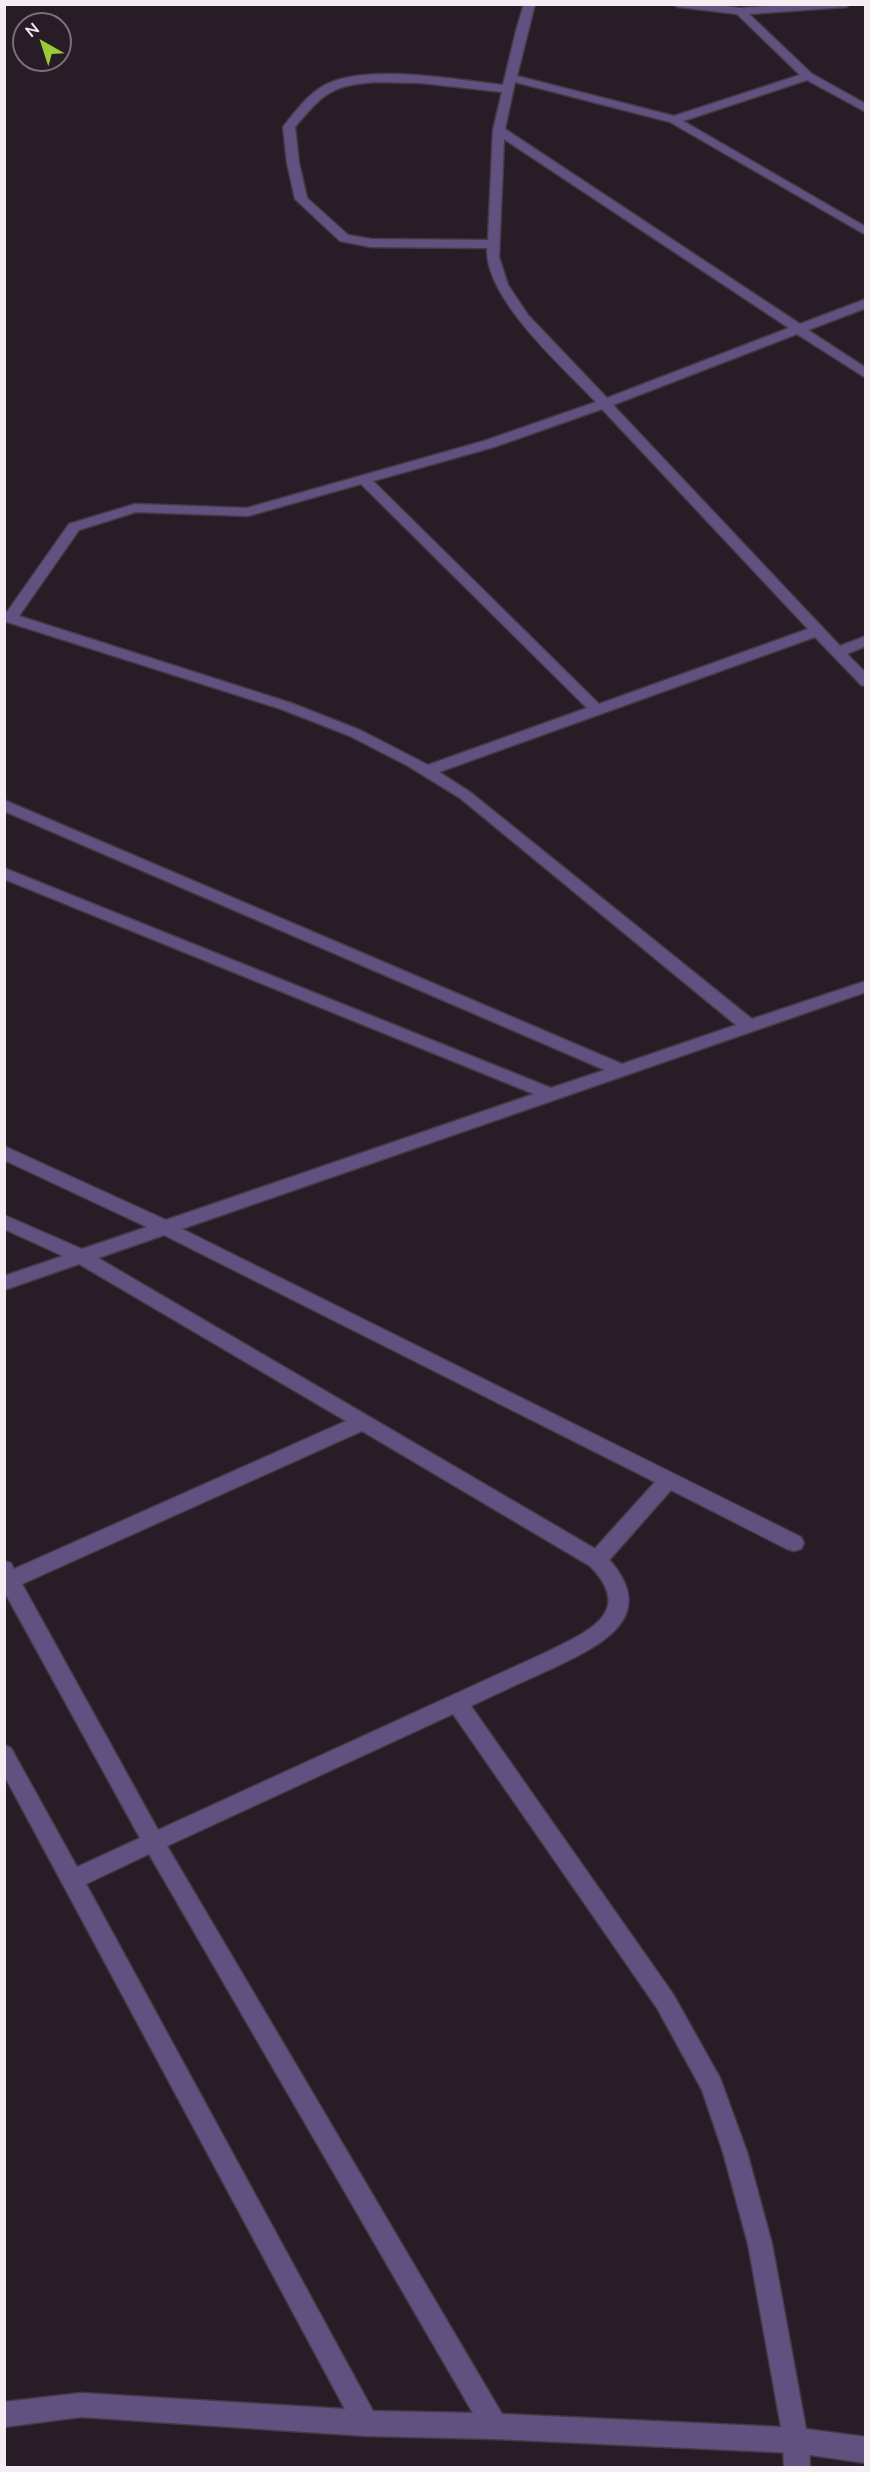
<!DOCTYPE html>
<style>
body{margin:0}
#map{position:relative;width:870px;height:2472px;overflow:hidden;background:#281d27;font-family:Mulish,sans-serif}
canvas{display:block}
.frame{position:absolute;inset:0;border:6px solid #f5edf4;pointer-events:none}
.north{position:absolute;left:12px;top:12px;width:60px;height:60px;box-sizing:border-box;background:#281d27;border:2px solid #7a7079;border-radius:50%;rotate:321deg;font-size:16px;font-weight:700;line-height:24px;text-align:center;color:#f5edf4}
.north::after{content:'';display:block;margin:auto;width:21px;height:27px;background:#99cb36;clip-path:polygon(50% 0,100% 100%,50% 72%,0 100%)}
</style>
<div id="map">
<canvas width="870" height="2472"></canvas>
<div class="frame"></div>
<div class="north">N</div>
</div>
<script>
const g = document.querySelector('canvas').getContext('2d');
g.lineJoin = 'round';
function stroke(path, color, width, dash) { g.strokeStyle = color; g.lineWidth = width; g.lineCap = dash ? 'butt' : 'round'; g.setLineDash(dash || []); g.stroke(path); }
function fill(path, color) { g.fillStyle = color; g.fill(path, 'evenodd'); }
const lane = new Path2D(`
 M166 1221 801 1537 804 1543 801 1549 794 1551 787 1549 671 1490 604 1566 597 1568 590 1566 587 1560 590 1554 655 1482 160 1233 157 1228 160 1223Z
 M796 2427 805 2431 809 2440 810 2468H784L783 2440 787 2431Z`);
const street = new Path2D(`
 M524 4H535L517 76 674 116 800 75 737 14 678 7 673 4H711L740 8 790 4H851L846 7 749 14 812 74 866 104V112L807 80 683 121 866 227V235L670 122 515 82 505 129 800 324 866 299V308L808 330 866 368V378L797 334 613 405 840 646 866 636V646L847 654 866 673V686L861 685 815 637 439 772 470 792 752 1019 866 981V992L98 1258 604 1554C663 1615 604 1644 551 1669 524 1681 498 1693 471 1706L673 1994 720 2078 747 2152 772 2244 806 2429 866 2437V2463L796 2453 495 2439 366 2436 81 2417 4 2427V2402L81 2393 345 2409 4 1775V1745L11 1748 77 1867 140 1838 4 1591V1561L11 1563 14 1569 346 1421 79 1264 4 1290V1276L63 1256 4 1229V1215L82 1249 147 1227 4 1160V1146L166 1220 534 1094 4 879V868L551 1088 605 1070 4 811V800L622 1064 736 1025 460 798 408 766 350 736 281 709 4 621V612H7L69 524 135 504 247 508 484 441 596 402C562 366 485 299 487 248L371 247 340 241 295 199 287 163 283 127C295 112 308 94 325 85 368 63 456 80 503 85L516 31ZM375 82 421 83 502 92 493 130 488 240 371 239 348 235 307 198 299 163 295 127C323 94 331 85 375 82ZM504 139 789 328 607 398 528 315 508 285 499 257ZM602 409 808 629 599 704 373 481 494 447ZM361 484 587 708 428 765 360 730 291 703 19 616 79 530 136 512 248 516ZM362 1431 590 1566C635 1612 589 1631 549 1651L158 1830 22 1584ZM453 1714 657 2008 702 2090 723 2152 748 2244 781 2427 502 2414 167 1846ZM149 1854 473 2413 373 2411 86 1884Z`);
stroke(lane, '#453a44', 3);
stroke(street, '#453a44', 3);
fill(lane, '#605180');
fill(street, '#605180');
</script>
